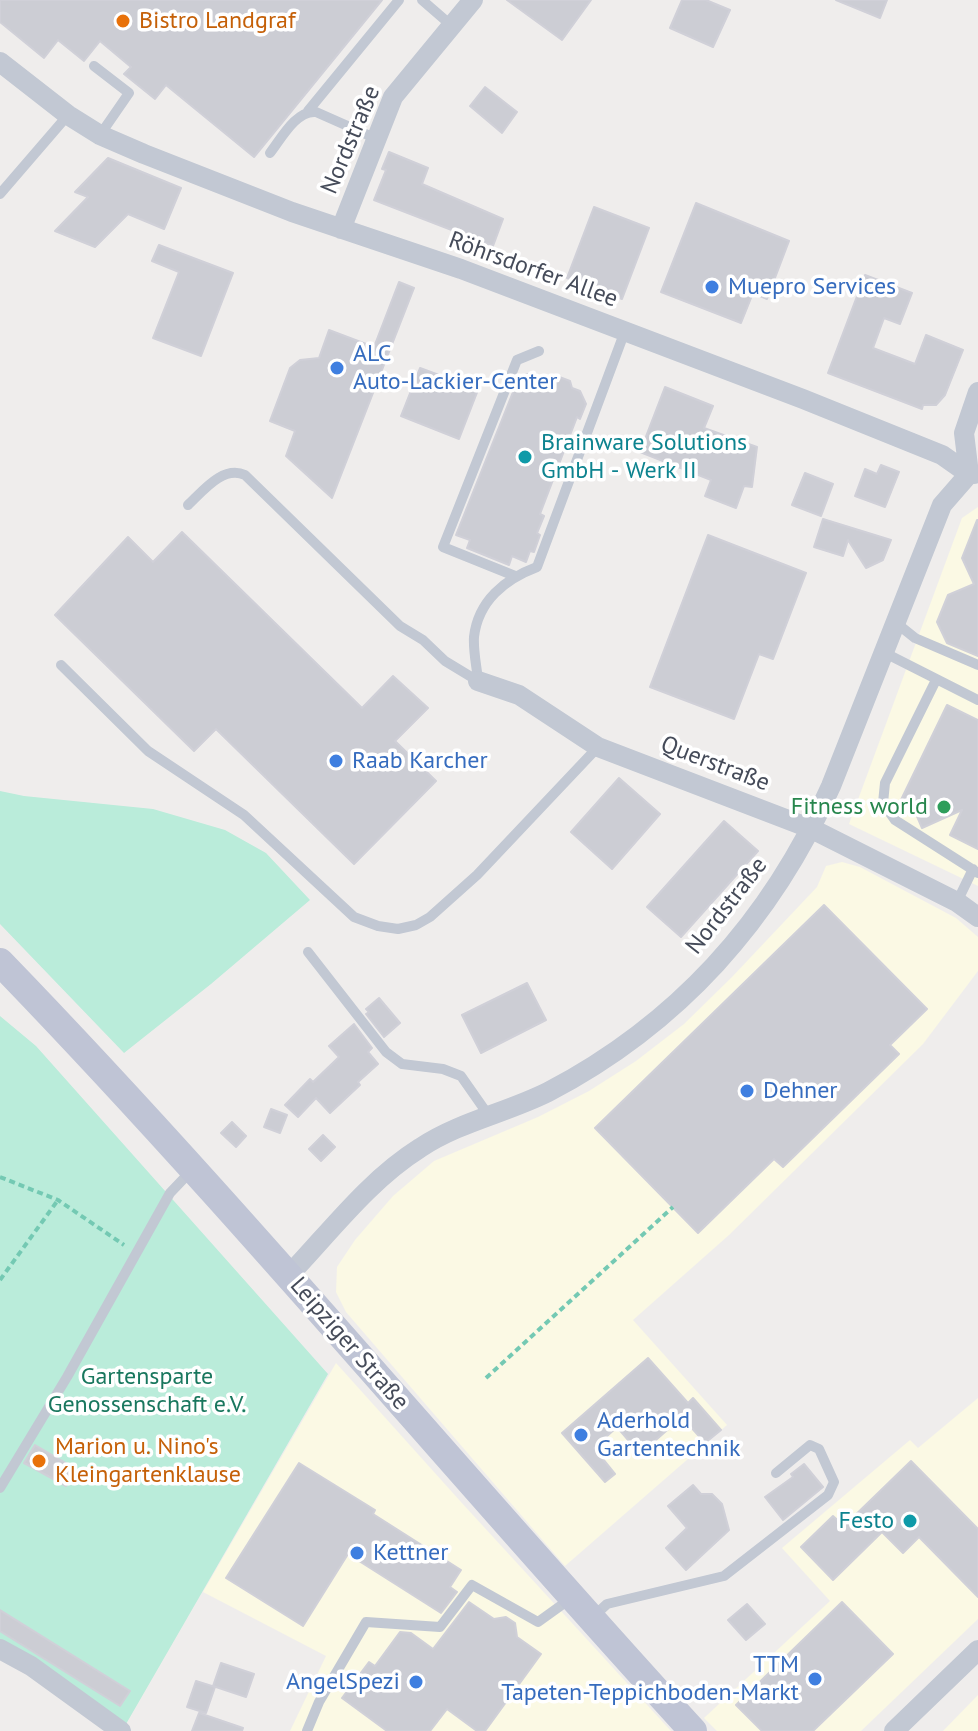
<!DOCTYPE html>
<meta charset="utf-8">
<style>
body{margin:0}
canvas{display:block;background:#efedec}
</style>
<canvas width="978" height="1731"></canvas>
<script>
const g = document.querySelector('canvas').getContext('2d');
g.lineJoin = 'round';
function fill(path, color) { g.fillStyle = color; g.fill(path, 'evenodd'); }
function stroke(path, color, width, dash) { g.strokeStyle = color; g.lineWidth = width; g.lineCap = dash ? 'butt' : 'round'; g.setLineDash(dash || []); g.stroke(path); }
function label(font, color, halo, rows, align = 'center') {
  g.font = font + ' "PT Sans",sans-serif'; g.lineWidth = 7; g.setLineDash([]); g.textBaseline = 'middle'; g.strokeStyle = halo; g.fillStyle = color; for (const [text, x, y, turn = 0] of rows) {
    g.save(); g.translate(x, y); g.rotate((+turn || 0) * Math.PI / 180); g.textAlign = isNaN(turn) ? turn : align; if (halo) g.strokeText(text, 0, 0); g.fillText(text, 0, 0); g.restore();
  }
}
const commercial = new Path2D(`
 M978 507V886L849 824 962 518Z
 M842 862 860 867 956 918 978 937V971L923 1044 729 1235 633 1320 727 1425 565 1566 346 1312 336 1292 337 1267 355 1240 393 1196 434 1161 538 1117 589 1091 636 1061 684 1024 732 977 817 887 826 866Z
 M336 1363 461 1502 671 1731H290L326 1656 203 1592Z
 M978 1398V1619L861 1731H717L704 1718 830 1601 782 1548 910 1440 918 1448Z
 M978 1695V1731H943Z`);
const green = new Path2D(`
 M0 791 24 796 153 809 225 830 266 853 310 900 211 984 124 1053 0 924Z
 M0 1016 36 1046 328 1374 122 1731 0 1649Z`);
const building = new Path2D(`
 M0 0H382L254 157 166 85 155 99 124 74 131 67 100 41 84 61 58 40 44 58 0 22Z
 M507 0H591L562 40Z
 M682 0H706L730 10 713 47 670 28Z
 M836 0H887L880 18Z
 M485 87 517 112 502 133 470 106Z
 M389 152 428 168 422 184 503 219 493 246 374 200 386 170 382 169Z
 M108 158 181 188 164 229 128 214 95 247 55 231 88 197 75 192Z
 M696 203 789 241 767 299 753 293 741 323 661 292Z
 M594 207 649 228 622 299 567 278Z
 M159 245 233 273 201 356 153 338 179 272 152 261Z
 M865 275 912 293 900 324 884 318 873 348 915 364 926 335 963 350 945 395 936 405H923L922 409 828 373Z
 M399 282 414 288 332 498 286 456 295 431 270 421 290 368 300 360 319 358 329 330 374 347Z
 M420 368 439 375H451V380L478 390 459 439 401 416Z
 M531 373 552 381 554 375 570 381 572 388 580 391 586 404 580 419 577 417 540 514 544 516 537 533 540 535 534 552 530 551 526 562 512 556 509 565 467 548 470 540 456 535 519 377Z
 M665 387 713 406 704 428 757 447 752 487 744 486 736 508 705 496 711 480 640 452Z
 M881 465 899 472 885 507 855 496 865 469 877 474Z
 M805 473 833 484 821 516 792 505Z
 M823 519 891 540 883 560 866 568 848 540 843 556 814 547Z
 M977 520H978V656L947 643 937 622 948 595 974 584 962 558Z
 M182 532 362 708 393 676 428 708 395 741 436 781 354 864 216 729 194 751 55 615 128 537 153 562Z
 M708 535 806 573 773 659 759 654 734 719 650 687Z
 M947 705 978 720V849L950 835 962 810 922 828 916 814 898 806Z
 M619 778 660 814 612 869 571 832Z
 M724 821 758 851 681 937 647 907Z
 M824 905 927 1009 890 1045 899 1054 783 1167 774 1159 698 1233 595 1128Z
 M527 983 546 1020 481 1053 462 1015Z
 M379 998 400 1023 384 1037 366 1014 369 1012 366 1009Z
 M354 1024 372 1048 368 1052 378 1064 358 1082 360 1085 330 1113 316 1098 298 1117 285 1105 310 1079 313 1082 339 1057 329 1046Z
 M271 1109 287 1115 280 1133 264 1127Z
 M232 1122 246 1136 236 1147 221 1133Z
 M323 1135 335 1147 321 1161 309 1149Z
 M648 1358 688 1403 693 1398 721 1430 705 1443 682 1417 640 1454 617 1427 594 1448 615 1474 605 1482 562 1433Z
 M35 1445 76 1469 66 1486 24 1463Z
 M911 1461 978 1529V1597L919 1537 903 1553 882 1532 833 1580 801 1547 833 1516 844 1526Z
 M299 1463 375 1510 373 1514 461 1570 450 1587 457 1592 441 1613 348 1554 303 1626 226 1578Z
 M804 1464 823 1487 783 1520 765 1497 793 1477 791 1474Z
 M693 1485 701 1494H712L722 1504 729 1530 686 1570 666 1548 687 1528 668 1506Z
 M469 1602 494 1619 506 1617 515 1623 517 1637 541 1654 485 1731H477L447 1709 430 1731H387L342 1698 369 1662 375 1666 400 1632 411 1633 433 1649Z
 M842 1602 893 1654 813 1731H762L736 1705Z
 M747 1604 765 1624 746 1640 728 1620Z
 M0 1610 130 1691 120 1706 0 1631Z
 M221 1663 254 1674 246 1697 213 1686Z
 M196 1681 215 1687 206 1713 187 1707Z
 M199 1713 243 1728 242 1731H192Z`);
const path = new Path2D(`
 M0 1177 58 1200 124 1245
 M0 1280 58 1200
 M486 1378 673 1207`);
const service = new Path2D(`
 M422 0 452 26
 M94 66 129 93 100 135
 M308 111 399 0
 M270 153C281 139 296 110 316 112L377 139
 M0 194 68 115
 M188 505C203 491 223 465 245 475L400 626 423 640 445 661 478 681
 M515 576 443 547 517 360 539 351
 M895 622 915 638 978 665
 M883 652 978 700
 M61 665 148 751 244 815 354 917 378 926 398 929 416 925 430 917 477 875 598 747
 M936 680 885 783 883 803 895 820 978 873
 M478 681C477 668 473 651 474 637 478 601 505 579 537 567L625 331
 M957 902 973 869
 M308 952 386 1052 402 1064 443 1069 461 1076 489 1116
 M0 1488 67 1377 170 1193 191 1171
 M593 1617 607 1604 724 1576 828 1495 834 1482 819 1449 810 1445 776 1473
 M307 1731 319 1702 366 1622 440 1627 472 1585 538 1622 570 1599`);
const minor = new Path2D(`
 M0 62 68 115 100 135 144 154 292 212 461 269 803 399 942 455 969 474H974
 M341 229 393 97 473 0
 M478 681 519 695 598 747 812 829 957 902 978 917
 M289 1275C330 1232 369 1180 420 1148 459 1122 506 1113 548 1092 678 1024 772 919 831 786L942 505 969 474 964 433 978 392
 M0 1649 31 1666 121 1731
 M894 1731 978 1650`);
const secondary = new Path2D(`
 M0 962C240 1210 460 1477 693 1731`);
const markers = [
 [123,21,8,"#e8710a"],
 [712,287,8,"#3f7fe0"],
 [337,368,8,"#3f7fe0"],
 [525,457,8,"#0f9aa8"],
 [336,761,8,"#3f7fe0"],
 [944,807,8,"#2e9e5b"],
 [747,1091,8,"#3f7fe0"],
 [581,1435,8,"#3f7fe0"],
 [39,1461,8,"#e8710a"],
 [910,1521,8,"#0f9aa8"],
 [357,1553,8,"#3f7fe0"],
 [815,1679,8,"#3f7fe0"],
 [416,1682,8,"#3f7fe0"]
];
const foodNames = [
 ["Bistro Landgraf",139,21],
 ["Marion u. Nino's",55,1447],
 ["Kleingartenklause",55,1475]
];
const streetNames = [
 ["Nordstraße",351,140,-67],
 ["Röhrsdorfer Allee",533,270,20],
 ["Querstraße",715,764,21],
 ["Nordstraße",727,906,-52],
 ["Leipziger Straße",349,1344,49]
];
const shopNames = [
 ["Muepro Services",728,287],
 ["ALC",353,354],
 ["Auto-Lackier-Center",353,382],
 ["Raab Karcher",352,761],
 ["Dehner",763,1091],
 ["Aderhold",597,1421],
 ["Gartentechnik",597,1449],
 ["Kettner",373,1553],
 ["TTM",799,1665,"right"],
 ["Tapeten-Teppichboden-Markt",799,1693,"right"],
 ["AngelSpezi",400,1682,"right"]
];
const cultureNames = [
 ["Brainware Solutions",541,443],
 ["GmbH - Werk II",541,471],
 ["Festo",894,1521,"right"]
];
const leisureNames = [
 ["Fitness world",928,807]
];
const parkNames = [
 ["Gartensparte",147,1377],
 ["Genossenschaft e.V.",147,1405]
];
fill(commercial, '#fbf9e4');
fill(green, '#baecda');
fill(building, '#cccdd4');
stroke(building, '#d0d0d8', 2);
stroke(path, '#74c9b3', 4, [6, 4]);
stroke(service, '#c2c8d3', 10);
stroke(minor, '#c2c8d3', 20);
stroke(secondary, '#bfc4d5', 28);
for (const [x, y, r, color] of markers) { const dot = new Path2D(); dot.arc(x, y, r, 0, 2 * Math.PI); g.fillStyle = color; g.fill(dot); stroke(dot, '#fff', 3); }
label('24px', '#c56008', '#fff', foodNames, 'left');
label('24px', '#454b59', '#fff', streetNames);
label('24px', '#366cbe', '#fff', shopNames, 'left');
label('24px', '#0d838f', '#fff', cultureNames, 'left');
label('24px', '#27864d', '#fff', leisureNames, 'right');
label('24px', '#19775e', '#fff', parkNames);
</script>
